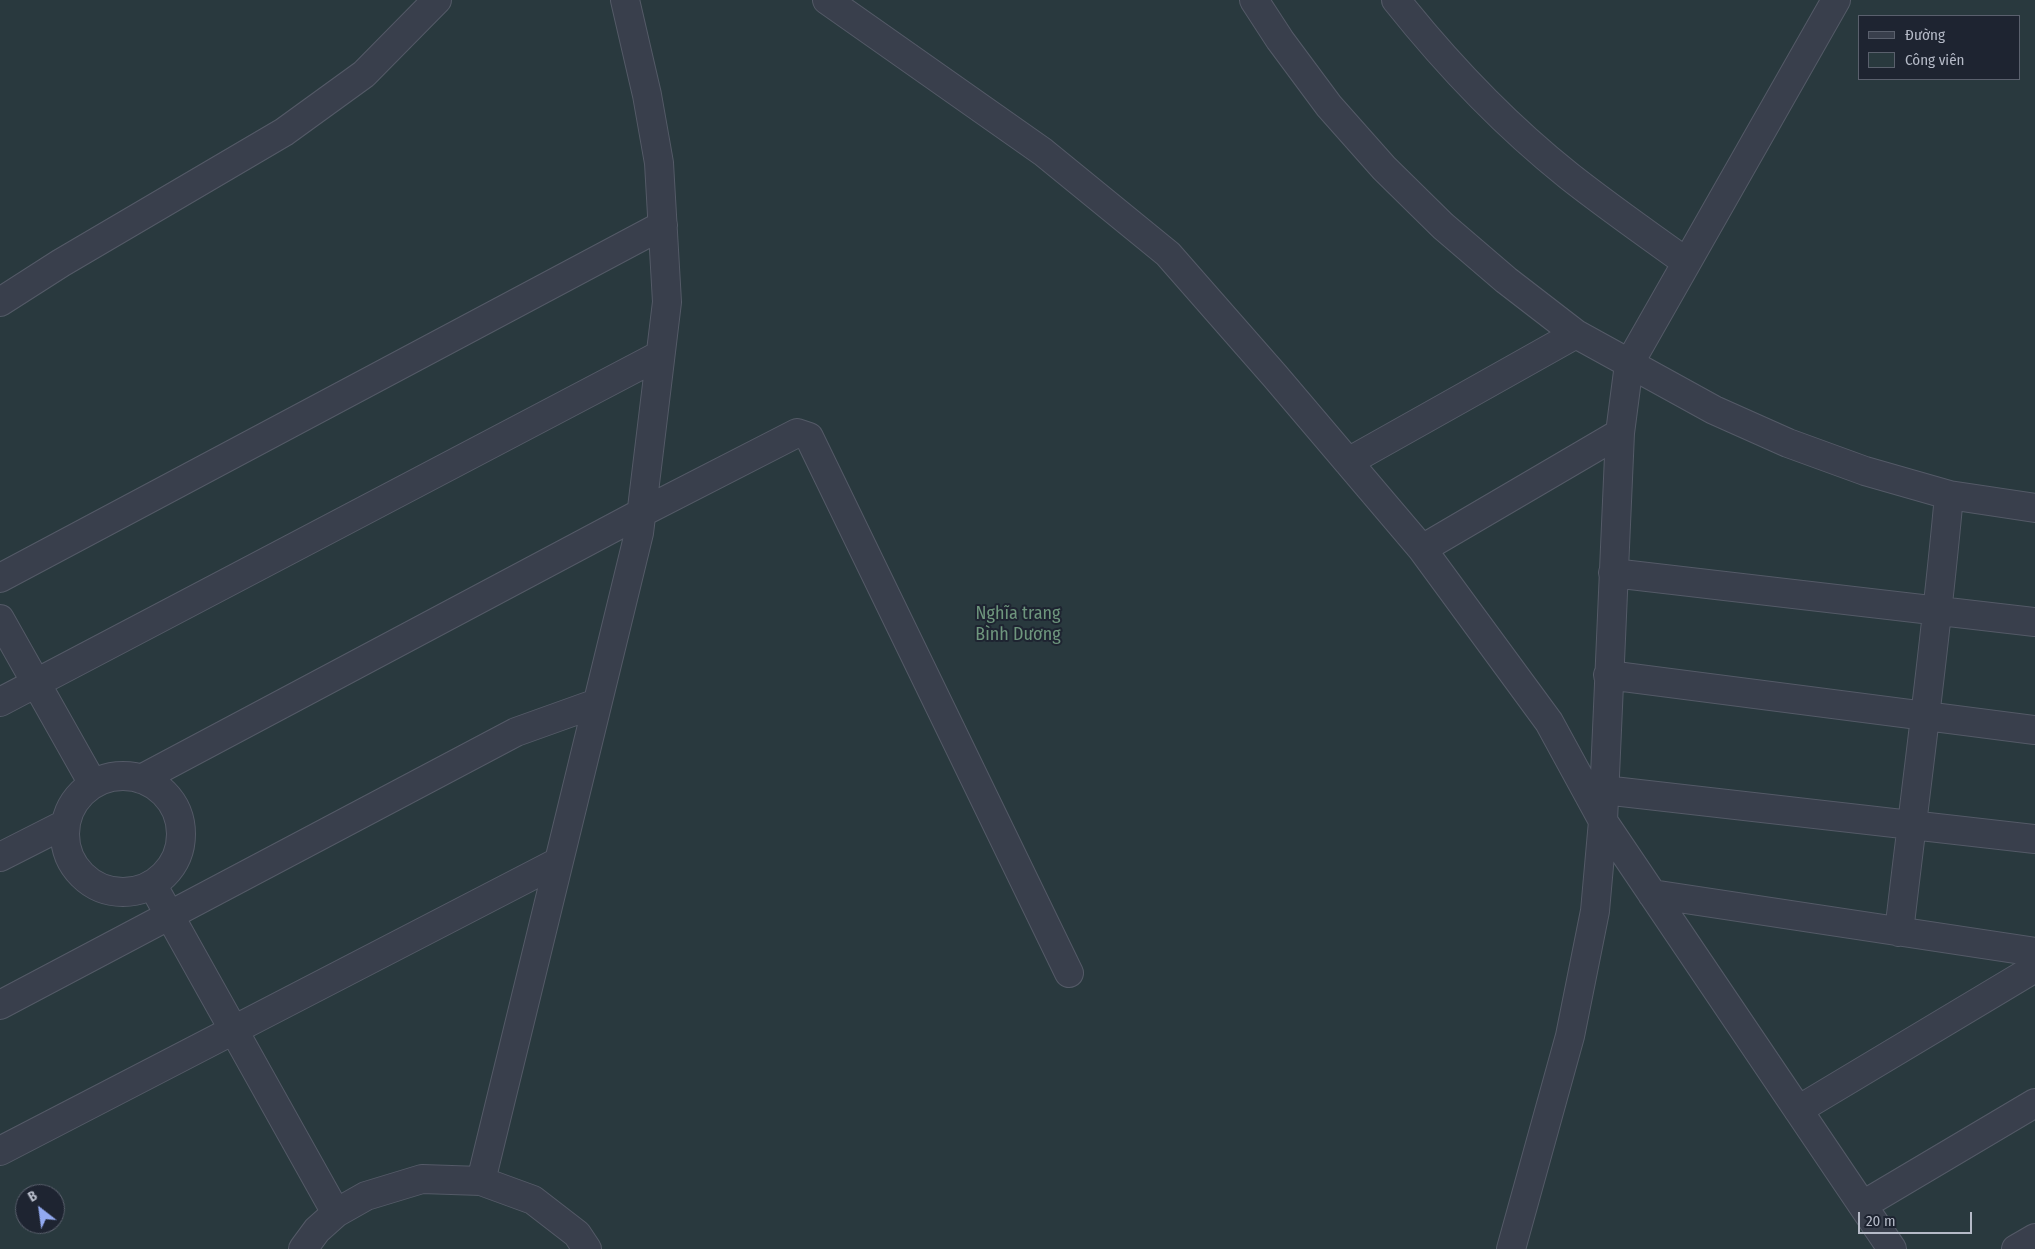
<!DOCTYPE html>
<meta charset="utf-8">
<style>
body{margin:0}
#map{position:relative;width:2035px;height:1249px;overflow:hidden;background:#262c3c;font-family:"Fira Sans Condensed",sans-serif}
canvas{display:block}
.legend{position:absolute;left:1858px;top:15px;width:162px;height:65px;box-sizing:border-box;background:#1e2431;border:1px solid #5a606d;margin:0;padding:6px 9px;list-style:none;font-size:15px;color:#b5bac7}
.legend li{display:flex;align-items:center;gap:10px;height:25px}
.legend b{width:25px;border:1px solid #5a606d}
.north{position:absolute;left:15px;top:1184px;width:50px;height:50px;box-sizing:border-box;background:#1e2431;border:1px solid #5a606d;border-radius:50%;rotate:330deg;font-size:14px;font-weight:700;line-height:20px;text-align:center;color:#b5bac7}
.north::after{content:'';display:block;margin:auto;width:18px;height:22px;background:#92a9f0;clip-path:polygon(50% 0,100% 100%,50% 72%,0 100%)}
.scale{position:absolute;left:1858px;top:1212px;width:114px;height:22px;box-sizing:border-box;border:2px solid #b5bac7;border-top:0;padding-left:6px;font-size:15px;line-height:18px;white-space:nowrap;color:#b5bac7;-webkit-text-stroke:4px #1e2431;paint-order:stroke}
</style>
<div id="map">
<canvas width="2035" height="1249"></canvas>
<ul class="legend">
<li><b style="height:6px;background:#393f4c"></b>Đường</li>
<li><b style="height:14px;background:#29393e"></b>Công viên</li>
</ul>
<div class="north">B</div>
<div class="scale">20 m</div>
</div>
<script>
const g = document.querySelector('canvas').getContext('2d');
g.lineJoin = 'round';
function fill(path, color) { g.fillStyle = color; g.fill(path, 'evenodd'); }
function stroke(path, color, width, dash) { g.strokeStyle = color; g.lineWidth = width; g.lineCap = dash ? 'butt' : 'round'; g.setLineDash(dash || []); g.stroke(path); }
function label(font, color, halo, rows, align = 'center') {
  g.font = font + ' "Fira Sans Condensed",sans-serif'; g.lineWidth = 4; g.setLineDash([]); g.textBaseline = 'middle'; g.strokeStyle = halo; g.fillStyle = color; for (const [text, x, y, turn = 0] of rows) {
    g.save(); g.translate(x, y); g.rotate((+turn || 0) * Math.PI / 180); g.textAlign = isNaN(turn) ? turn : align; if (halo) g.strokeText(text, 0, 0); g.fillText(text, 0, 0); g.restore();
  }
}
const green = new Path2D(`
 M0 0H2035V1249H0ZM1859 16H2019V79H1859ZM25 1194H55V1224H25Z`);
const minor = new Path2D(`
 M827 0 1043 152 1168 254 1275 376 1422 549 1549 722 1603 821 1892 1249
 M1254 0 1280 40 1329 106 1384 168 1443 226 1506 280 1576 334 1714 410 1788 443 1865 471 1949 495 2035 508
 M1396 0C1447 64 1505 125 1569 176 1607 206 1647 234 1686 262
 M0 302 61 263 284 132 364 74 437 0
 M1348 462 1576 334
 M1422 549 1620 433
 M1613 573 2035 622
 M0 578 663 225
 M0 619 93 784
 M1608 675 2035 730
 M0 702 660 355
 M65 834a58 58 0 1 1 116 0a58 58 0 1 1-116 0Z
 M141 779 641 513 797 433 809 437 1069 973
 M1604 790 2035 839
 M0 857 65 824
 M152 884 336 1213
 M1652 894 2035 952
 M1899 932C1916 786 1936 641 1949 495
 M0 1005 516 732 597 703
 M1798 1110 2035 968
 M0 1151 558 862
 M481 1181 639 533 667 302 659 163 647 95 625 0
 M1863 1205 2035 1103
 M303 1249 317 1230 336 1213 366 1196 422 1179 481 1181 533 1200 577 1234 587 1249
 M1511 1249 1570 1036 1595 911 1603 821 1620 433 1629 364 1836 0
 M2016 1249 2035 1238`);
const parkNames = [
 ["Nghĩa trang",1018,614],
 ["Bình Dương",1018,635]
];
fill(green, '#29393e');
stroke(minor, '#545a67', 30);
stroke(minor, '#393f4c', 28);
label('18px', '#6e967d', '#1e2431', parkNames);
</script>
